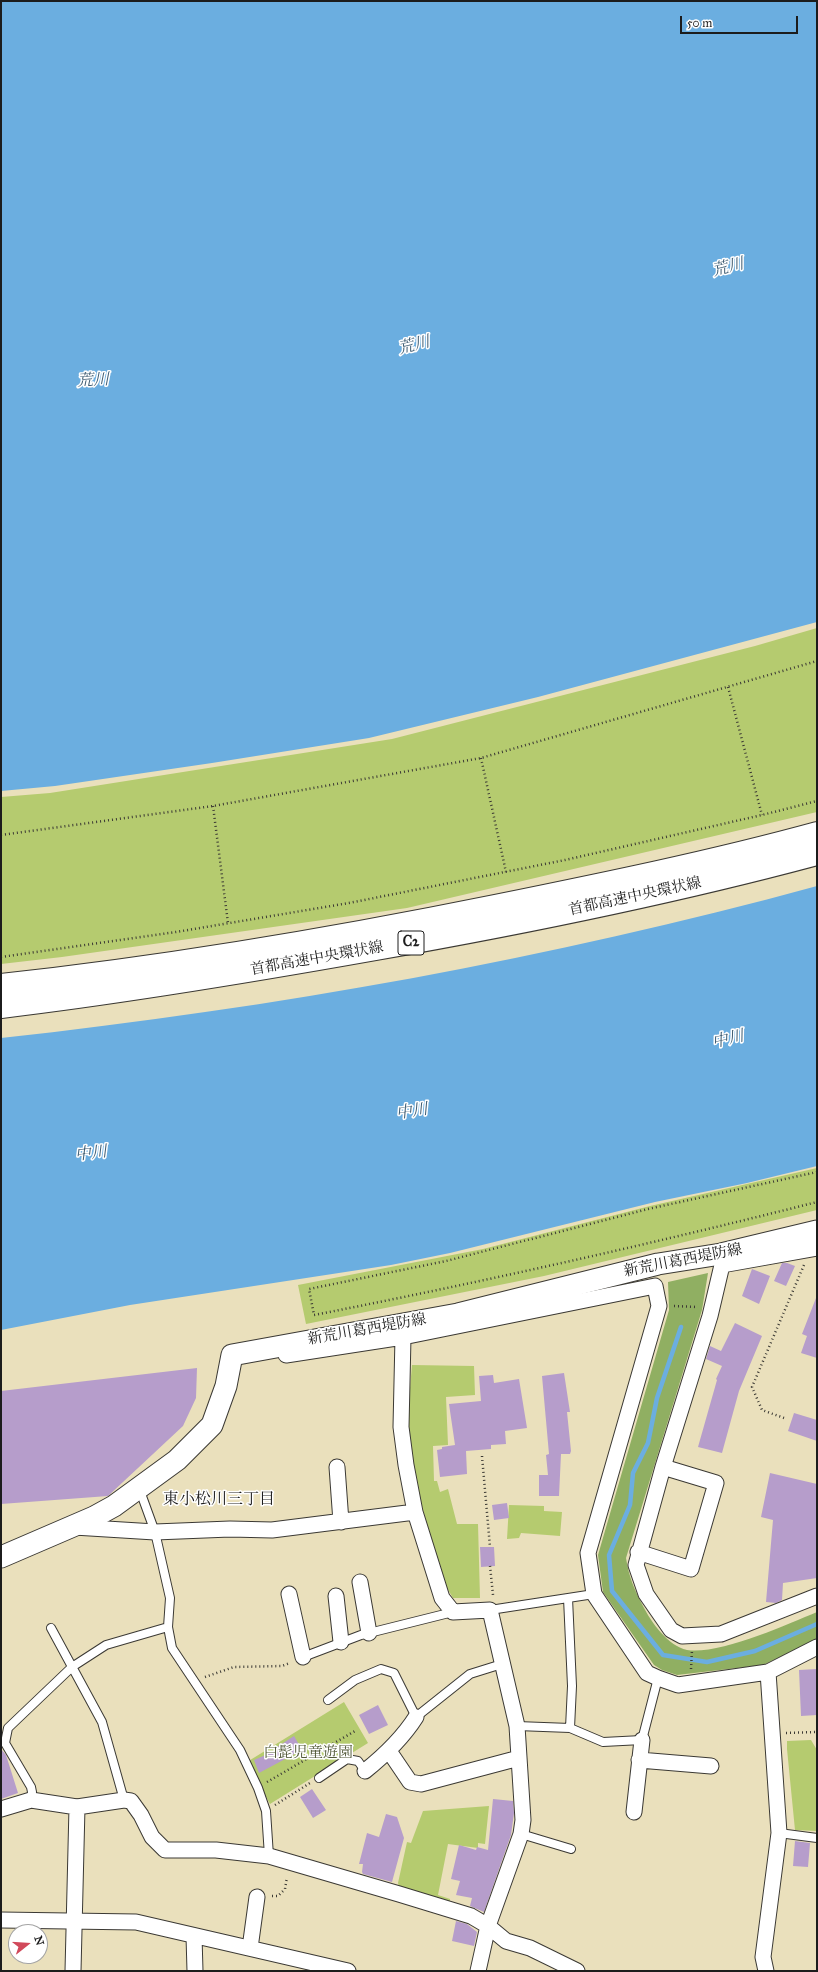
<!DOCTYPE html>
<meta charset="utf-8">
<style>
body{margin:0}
#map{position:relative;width:818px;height:1972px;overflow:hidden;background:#eae0bc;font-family:"IM FELL Great Primer",serif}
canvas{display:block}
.frame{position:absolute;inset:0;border:2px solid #1c1c1c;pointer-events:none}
.north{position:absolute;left:8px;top:1924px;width:40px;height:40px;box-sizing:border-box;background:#fff;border:1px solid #a4a4a4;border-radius:50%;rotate:73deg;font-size:11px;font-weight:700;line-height:16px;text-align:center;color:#1c1c1c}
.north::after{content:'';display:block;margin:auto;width:14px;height:18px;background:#d1495b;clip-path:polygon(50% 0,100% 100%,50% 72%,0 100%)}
.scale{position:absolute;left:680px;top:16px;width:118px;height:18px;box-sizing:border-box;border:2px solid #1c1c1c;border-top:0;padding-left:5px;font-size:12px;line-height:14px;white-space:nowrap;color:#1c1c1c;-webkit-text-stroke:3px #fff;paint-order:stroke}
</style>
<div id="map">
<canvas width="818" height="1972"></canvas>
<div class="frame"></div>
<div class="north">N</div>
<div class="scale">50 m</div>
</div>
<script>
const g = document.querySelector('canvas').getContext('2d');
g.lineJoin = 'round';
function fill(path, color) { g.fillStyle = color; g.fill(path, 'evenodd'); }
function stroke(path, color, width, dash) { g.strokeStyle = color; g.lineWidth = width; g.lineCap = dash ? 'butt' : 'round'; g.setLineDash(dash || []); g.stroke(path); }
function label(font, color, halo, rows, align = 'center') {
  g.font = font + ' "IM FELL Great Primer","Noto Serif JP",serif'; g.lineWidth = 3; g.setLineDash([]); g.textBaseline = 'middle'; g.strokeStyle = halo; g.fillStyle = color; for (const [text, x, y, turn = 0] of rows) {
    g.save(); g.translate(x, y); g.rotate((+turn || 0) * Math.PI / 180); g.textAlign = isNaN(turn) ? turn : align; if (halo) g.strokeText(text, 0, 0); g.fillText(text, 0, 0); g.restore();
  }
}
const green = new Path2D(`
 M817 628V812L407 908 62 957 1 964V797L50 793 392 739 755 646Z
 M817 1168V1210L544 1276 306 1324 298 1285 483 1249 650 1206Z
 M412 1365 474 1366 475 1395 446 1397 448 1445 433 1446 434 1481H437L440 1492 448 1489 457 1524H478L480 1598H453L447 1588C432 1539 414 1490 409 1438 407 1415 410 1389 412 1365Z
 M509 1505 544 1506V1511L562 1512 560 1536 521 1533 519 1538 507 1539Z
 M344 1702 368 1743 270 1804 247 1762Z
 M811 1740 817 1750V1831L795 1830 787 1749V1741Z
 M489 1806 485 1844 478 1843V1848L448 1844 438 1895 450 1899V1903L399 1887 398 1883 407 1842 411 1843 423 1811Z`);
const forest = new Path2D(`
 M708 1273 702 1310 626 1558C629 1577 634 1589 643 1606 651 1622 668 1646 687 1650 719 1655 786 1625 817 1612V1639L763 1665 677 1675 662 1670 654 1665 603 1592 598 1555 669 1310 668 1282Z`);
const water = new Path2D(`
 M1 1H817V622L538 697 369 738 212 763 55 786 1 791Z
 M817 886V1166L747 1183 655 1202 450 1253 391 1265 130 1305 1 1330V1038C276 1008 550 959 817 886Z`);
const stream = new Path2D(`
 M681 1327 657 1398 648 1443 633 1473 630 1505 609 1555 612 1591 663 1655 707 1662 755 1651 817 1624`);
const building = new Path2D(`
 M782 1263H787L795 1266 786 1286 774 1281Z
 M752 1269 770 1276 759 1304 742 1296Z
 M816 1298H817V1358L801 1353 807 1336 802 1334Z
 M735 1323 762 1336 739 1391 722 1453 698 1447 717 1380 716 1379 722 1366 706 1359 710 1346 721 1351Z
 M197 1368 196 1398 183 1426 108 1496 1 1504V1391Z
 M564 1373 570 1412H567L571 1451 570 1454H561L559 1496H539V1475H548L546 1455 549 1454 542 1376Z
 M493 1375 494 1383 519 1379 527 1428 505 1431 506 1444 491 1445V1449L466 1451 467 1474 440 1477 437 1450 442 1449V1447L455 1445 449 1404 481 1401 479 1376Z
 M794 1413 817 1420V1441L788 1431Z
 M770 1473 817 1484V1578L783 1583 782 1600 776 1603 766 1602 773 1520 761 1517Z
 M507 1503 509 1518 494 1520 492 1505Z
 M480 1547H494L495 1566 481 1567Z
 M817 1669V1715L801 1716 799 1670Z
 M378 1705 388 1725 369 1734 359 1715Z
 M294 1736 302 1750 259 1773 254 1760 275 1751 274 1749Z
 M1 1749 6 1755 18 1793 1 1799Z
 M312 1789 326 1810 313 1818 300 1797Z
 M493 1799 513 1801 514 1813 511 1835 484 1912 470 1906 472 1898 456 1895 460 1881 451 1879 459 1845 476 1850 477 1847 488 1850Z
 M386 1814 397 1817 404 1838 392 1882 363 1874 362 1872 363 1864H359L367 1833 379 1837Z
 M795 1841 810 1843 808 1867 793 1866Z
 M456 1921 467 1924 477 1932 474 1946 452 1941Z`);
const path = new Path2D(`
 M728 687 762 815
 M481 758 506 872
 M213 806 228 923
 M1 835 213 806 481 758 817 661
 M1 957 176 932 349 903 565 860 762 815 817 801
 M817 1172 648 1209 446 1261 309 1289 314 1315C483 1282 651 1244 817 1202
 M674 1306 697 1307
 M784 1418 762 1410 752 1387 804 1265
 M482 1456 490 1547
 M490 1566 493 1595
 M691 1669 692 1650
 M205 1677 234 1667 282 1666 290 1663
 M786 1733 817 1732
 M267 1782 355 1731
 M275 1805 310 1783
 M272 1896H278L285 1889 287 1877`);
const service = new Path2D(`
 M139 1488 155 1532 170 1598 168 1627 172 1648 240 1750 258 1788 266 1811 269 1856
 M568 1598 572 1686 570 1728
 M490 1610 594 1594
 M51 1628 102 1722 124 1800
 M303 1657 361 1635 453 1612
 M328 1700 355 1680 381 1669 394 1673 416 1717 470 1674 502 1664
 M517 1726 570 1728 603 1742 642 1740 658 1678
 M319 1778 347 1759 358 1761 365 1771
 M31 1800 32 1792 31 1787 5 1743 8 1728 72 1667 106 1645 168 1627
 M779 1833 817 1838
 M521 1834 571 1849`);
const minor = new Path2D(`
 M721 1254 722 1265 710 1316 663 1467 636 1565 646 1594 671 1630 682 1636 721 1634 817 1596
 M722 1265 817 1248
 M403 1337 401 1427 406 1465 415 1512 442 1598 453 1612 490 1610 517 1726 523 1820 521 1834 488 1926 478 1971
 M286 1355 403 1337 655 1286 659 1306 588 1553 594 1594 647 1673 658 1678 678 1685 768 1672 817 1647
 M337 1467 341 1522
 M74 1527 155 1532 230 1529 272 1530 415 1512
 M638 1552 691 1569 716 1483 663 1467
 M360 1582 369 1633
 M289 1594 303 1657
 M336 1596 341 1642
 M389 1751 410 1782 421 1784 519 1758
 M639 1760 711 1766
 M365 1771C385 1755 402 1739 416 1717
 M1 1809 31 1800 77 1807 124 1800 131 1801 141 1815 152 1837 165 1850H216L269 1856 399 1894 471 1916 488 1926 506 1941 530 1948 577 1971
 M634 1812 642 1740
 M1 1920 136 1922 348 1971
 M194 1936 195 1971
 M250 1948 257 1897
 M73 1971 77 1807
 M766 1971 763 1957 779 1833 768 1672`);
const secondary = new Path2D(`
 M1 1557 94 1517 114 1506 177 1460 212 1425 226 1386 232 1355 458 1314 658 1264 721 1254 817 1231`);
const motorway = new Path2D(`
 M1 985C167 967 332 939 495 906 603 884 711 862 817 833
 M1 1007C127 992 252 971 376 949 524 923 672 893 817 854`);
const shields = [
 [411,943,26]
];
const shieldNames = [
 ["C2",411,943]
];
const streetNames = [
 ["首都高速中央環状線",635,897,-12],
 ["首都高速中央環状線",317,959,-10],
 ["新荒川葛西堤防線",683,1261,-11],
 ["新荒川葛西堤防線",367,1330,-10]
];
const parkNames = [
 ["白髭児童遊園",308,1753]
];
const waterNames = [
 ["荒川",728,268,-14],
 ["荒川",414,346,-14],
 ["荒川",93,381,-3],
 ["中川",728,1040,-13],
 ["中川",412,1112,-9],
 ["中川",91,1154,-7]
];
const neighbourhoodNames = [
 ["東小松川三丁目",219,1500]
];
fill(green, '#b5cb6f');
fill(forest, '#90af62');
fill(water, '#6baee0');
stroke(stream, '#6baee0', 4.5);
fill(building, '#b69dcb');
stroke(service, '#3b3934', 10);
stroke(minor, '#3b3934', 17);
stroke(secondary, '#3b3934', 23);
stroke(motorway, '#3b3934', 24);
stroke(path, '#3b3934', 2.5, [1, 3]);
stroke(service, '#fff', 8);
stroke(minor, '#fff', 15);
stroke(secondary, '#fff', 21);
stroke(motorway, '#fff', 22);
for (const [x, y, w] of shields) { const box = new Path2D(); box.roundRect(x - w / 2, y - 12, w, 24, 3); g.fillStyle = '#fff'; g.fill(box); stroke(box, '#1c1c1c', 1); }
label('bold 14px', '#1c1c1c', null, shieldNames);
label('15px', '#1c1c1c', '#fff', streetNames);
label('15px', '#525939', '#fff', parkNames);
label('italic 16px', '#405e74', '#fff', waterNames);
label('16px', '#1c1c1c', '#fff', neighbourhoodNames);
</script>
